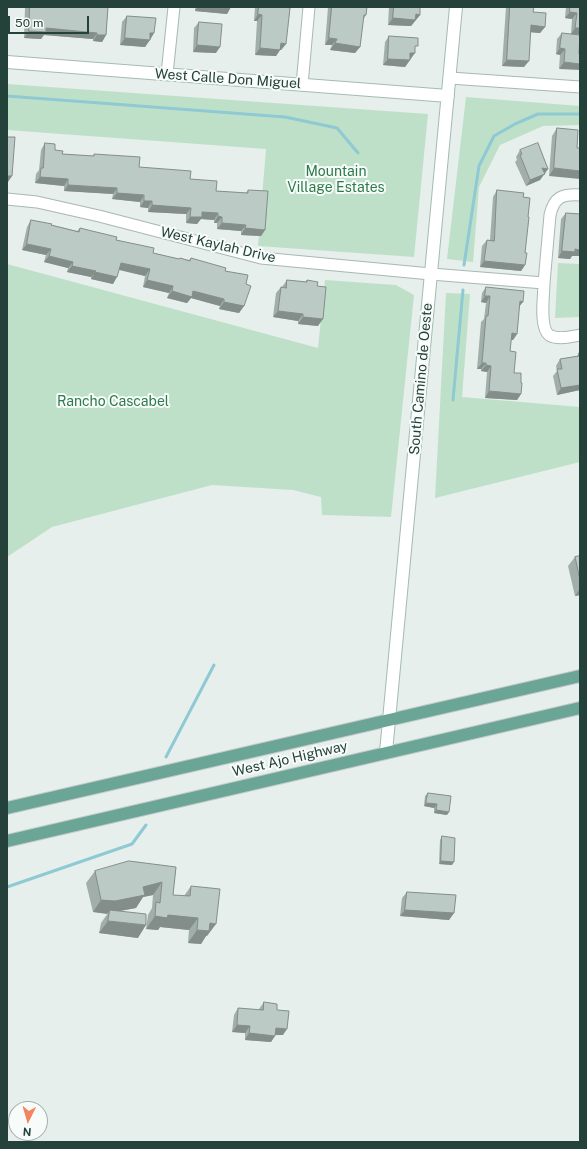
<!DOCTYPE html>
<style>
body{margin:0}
#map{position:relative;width:587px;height:1149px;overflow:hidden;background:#e6efeb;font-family:"Public Sans",sans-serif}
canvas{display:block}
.frame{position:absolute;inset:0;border:8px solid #24423a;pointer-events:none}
.north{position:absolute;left:8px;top:1101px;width:40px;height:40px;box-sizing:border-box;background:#f7fbf9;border:1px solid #a3b1ad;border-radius:50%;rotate:185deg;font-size:11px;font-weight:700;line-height:16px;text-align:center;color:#24423a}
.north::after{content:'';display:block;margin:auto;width:14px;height:18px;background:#f4845f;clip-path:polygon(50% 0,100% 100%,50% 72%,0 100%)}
.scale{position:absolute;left:8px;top:16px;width:81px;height:18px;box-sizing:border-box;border:2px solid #24423a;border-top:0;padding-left:5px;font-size:12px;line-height:14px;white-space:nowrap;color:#24423a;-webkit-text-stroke:3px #f7fbf9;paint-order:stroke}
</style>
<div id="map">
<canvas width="587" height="1149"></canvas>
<div class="frame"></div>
<div class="north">N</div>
<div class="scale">50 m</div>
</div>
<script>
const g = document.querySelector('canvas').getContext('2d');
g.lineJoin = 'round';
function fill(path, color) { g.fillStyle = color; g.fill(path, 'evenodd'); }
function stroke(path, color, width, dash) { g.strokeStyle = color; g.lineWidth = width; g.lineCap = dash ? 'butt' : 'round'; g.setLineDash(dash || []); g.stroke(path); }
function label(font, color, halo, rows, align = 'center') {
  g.font = font + ' "Public Sans",sans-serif'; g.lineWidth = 4; g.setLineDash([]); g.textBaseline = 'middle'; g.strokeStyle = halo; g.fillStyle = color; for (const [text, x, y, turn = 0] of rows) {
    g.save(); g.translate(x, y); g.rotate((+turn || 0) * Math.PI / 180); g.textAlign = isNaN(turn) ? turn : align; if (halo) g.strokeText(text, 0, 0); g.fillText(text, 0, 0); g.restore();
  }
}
const green = new Path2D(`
 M7 84 428 114 414 257 258 246 266 149 7 130Z
 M466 97 580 106V125L543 126 500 145 479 187 473 262 447 259Z
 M558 263 580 264V317L555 318Z
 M7 264 318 348 325 280 396 285 414 295 391 517 322 515 321 497 293 490 212 485 52 527 7 557Z
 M446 293 470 294 462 397 580 407V462L435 498Z`);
const stream = new Path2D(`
 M7 96 285 117 337 128 358 153
 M464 265 479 166 494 136 515 124 538 114H580
 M453 400 463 290
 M166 757 214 665
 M7 887 132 844 146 825`);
const street = new Path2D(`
 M167 74 174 7
 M450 78 580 87
 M302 85 309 7
 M7 199 37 202 99 216 261 258 431 274 544 283 550 215C554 197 562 194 580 195
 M544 283C544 295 539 327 549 335 557 340 571 337 580 335`);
const secondary = new Path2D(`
 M7 62 448 96
 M386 752 456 7`);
const primary = new Path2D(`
 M7 808 580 676
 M7 841 580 708`);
const wall = new Path2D(`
 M25 7H108L106 35 102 42 93 41V39L44 35 41 39 24 38Z
 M195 7H231L227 14 195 11Z
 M255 7H286V44L281 50H280L276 56 255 55 257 21H254Z
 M328 7H367L366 15 363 20 360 47 355 53 330 50 332 45H325Z
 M389 7H420V15L411 26 388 25Z
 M506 7H534L533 12 545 27 540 33 531 32 524 67 502 66Z
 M566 7H580V47L559 69 560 55 556 54 557 39 562 33 571 34 572 19 565 18Z
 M127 16 154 33 145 47 120 45 122 22Z
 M199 22 216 53 193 52 194 28Z
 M389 36 415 50 410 60 405 67 383 65 385 42Z
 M557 128 577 148 549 176 552 136Z
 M45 143 55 150 62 154 93 156 94 154 139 167 190 179 216 191 246 193 248 190 265 230 261 236 241 235V231L217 229V223H214V220L201 219 197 224 186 223V214L148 212V208L140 207V202L112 199 113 194 64 191V186L35 183 36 174 39 170 41 150Z
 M520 150 548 169 540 180 526 186 515 162 517 160 516 157Z
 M497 190 523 197 525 265 521 271 480 267 482 246 487 240H490L493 197Z
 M566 213 572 256 570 259 558 258 561 219Z
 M31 220 77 231 80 228 116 240 153 253 179 259 180 258 189 260 191 258 225 271 246 284 244 306 239 313 219 309 220 306 191 298 187 303 167 298 169 293 143 287 145 276 119 270 113 284 91 279V277L67 272 68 268 44 262 46 255 22 250 27 227Z
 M287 280 305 282 307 280 317 286 318 326 298 324V321L273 317 276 293 281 287H282Z
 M486 287 519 307 517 334 513 340H511L510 351 514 373 521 383V394L517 400 485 398 487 372 481 371V369H477L481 322 484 319 486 303 481 302 482 293Z
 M579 353H580V390L557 395 553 376 557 371 556 366 560 359 577 356Z
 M580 556V595L575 596 568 566 575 557Z
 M428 793 447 815 434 813V808L424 806 425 796Z
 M442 836 452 865 439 864 440 840Z
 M176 867 173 895 184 896 191 886 207 936H206L201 944 188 943 189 930 160 927 158 930 146 929 148 915 152 908 153 895 143 897 136 908 119 911 138 938 99 933 101 923 108 913 93 912 86 883 95 871Z
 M407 892 454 913 449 920 400 916 402 898Z
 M264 1002 277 1010 283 1035H275L271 1042 245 1040V1033L232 1032 234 1015 238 1008 259 1010V1009Z`);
const shadedWall = new Path2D(`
 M198 7H231L227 14 195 11Z
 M570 12 577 13 572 19 565 18Z
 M258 14 262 15 257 21H254Z
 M416 14 420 15 411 26 388 25 393 18Z
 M531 25 545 27 540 33 527 32Z
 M46 28 97 33 93 39 44 35 41 39 24 38 29 31Z
 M575 28H580V35L571 34Z
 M150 33H154L150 40Z
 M97 35H106L102 42 93 41Z
 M125 38 150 40 145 47 120 45Z
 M329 38 337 39 332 45H325Z
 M281 43 286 44 281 50H280L276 56 255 55 260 48Z
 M335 43 360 47 355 53 330 50Z
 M197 45 220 47 216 53 193 52Z
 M560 48 565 49 560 55 556 54Z
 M410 53H415L410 60 406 59Z
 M388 59 410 60 405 67 383 65Z
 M507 60 529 61 524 67 502 66Z
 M564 62 580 64V70L559 69Z
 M542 168 548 169 540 180 526 186 530 180Z
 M554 168 580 171V179L549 176Z
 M7 176H12L8 182H7Z
 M40 177 68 179 64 186 35 183Z
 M68 185 117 188 113 194 64 191Z
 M117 193 144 195 140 202 112 199Z
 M144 201H152L148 208 140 207Z
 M152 205 191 208 186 214 148 212Z
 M202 212 218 213 214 220 201 219 197 224 186 223 190 217Z
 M218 216 222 217 217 223H214Z
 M222 223 246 225 241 231 217 229Z
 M245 228 265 230 261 236 241 235Z
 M27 244 51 249 46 255 22 250Z
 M575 249 580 250V256H572L570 259 558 258 562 251Z
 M49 256 73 262 68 268 44 262Z
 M484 261 525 265 521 271 480 267Z
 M121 263 150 269 145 276 116 269Z
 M72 266 96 271 91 277 67 272Z
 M95 272 117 277 113 284 91 279Z
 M147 280 173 286 169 293 143 287Z
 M172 291H193L224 299 220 306 191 298 187 303 167 298Z
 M485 296H490L486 303 481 302Z
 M520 301 523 302 518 308Z
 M224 302 244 306 239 313 219 309Z
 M278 311 303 314 298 321 273 317Z
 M303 317 323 319 318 326 298 324Z
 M512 333 517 334 513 340H508Z
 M482 363H486L481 369H477Z
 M486 365 491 366 487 372 481 371Z
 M580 385V390L557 395 561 388Z
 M489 391 521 394 517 400 485 398Z
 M580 589V595L575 596Z
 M426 803 437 804 434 808 424 806Z
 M436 810 449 812 447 815 434 813Z
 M441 861 454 862 452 865 439 864Z
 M162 882 153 895 143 897 136 908 109 913 110 910 108 913 107 914 93 912 101 900 143 887Z
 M405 910 454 913 449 920 400 916Z
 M168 915 198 918 189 930 160 927 158 930 146 929 155 916Z
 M108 921 146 925 138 938 99 933Z
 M210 923 216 924 207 936H206L201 944 188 943 197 930Z
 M237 1025 250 1026 245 1033 232 1032Z
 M276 1028 287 1029 283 1035H271Z
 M249 1033 275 1036 271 1042 245 1040Z`);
const building = new Path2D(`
 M30 7H108L106 35H97V33L46 28V32L29 31Z
 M259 7H286L290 8 286 44 281 43 280 50 260 48 262 15 258 14Z
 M332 7H367L366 15H364L360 47 335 43 337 39 329 38Z
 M394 7H420V15L416 14 415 20 393 18Z
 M510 7H534L533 12 546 13 545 27 531 25 529 61 507 60Z
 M570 7H580V28H575L577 13 570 12Z
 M127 16 156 18 154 33H150V40L125 38Z
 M199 22 222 24 220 47 197 45Z
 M562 33 580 35 579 54H580V64L564 62 565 49 560 48Z
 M389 36 418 38V46H415V53H410V60L388 59Z
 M557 128 578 130 577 148H580V171L554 168Z
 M7 137H15L12 176H7Z
 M45 143 55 144V150L63 151 62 154 94 156V154L140 157 139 167 191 171 190 179 217 181 216 191 248 193V190L268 191 265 230 245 228 246 225 222 223V217L218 216V213L202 212V217H190L191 208 152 205V201H144V195L117 193V188L68 185V179L40 177 41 168H43Z
 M538 143 548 169 542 168 545 174 530 180 520 155 522 154 520 150Z
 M497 190 524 193 523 197 530 198 528 217H529L525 253H527L525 265 484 261 487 240 494 241Z
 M566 213 580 214V250L575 249V252L562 251Z
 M31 220 52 224 51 225 79 232 80 228 92 231 117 237 116 240 154 248 153 253 179 259 180 258 190 261 191 258 226 268 225 271 248 275 246 284 251 286 244 306 224 302V299L193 291 192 297 172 291 173 286 147 280 150 269 121 263 117 277 95 272 96 271 72 266 73 262 49 256 51 249 27 244Z
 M287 280 307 282V280L318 282 317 286 326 287 323 319 303 317V314L278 311 281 287 286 288Z
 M486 287 524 291 523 302 520 301 517 334 512 333 510 351 516 352 514 373H521V383H522L521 394 489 391 491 366 486 365V363H482L486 316H488L490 296H485Z
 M579 353H580V385L561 388 557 369H562L560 359 579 356Z
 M580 556V580L575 557Z
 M428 793 451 796 449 812 436 810 437 804 426 803Z
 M442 836 455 838 454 862 441 861Z
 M129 861 176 867 173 895 190 896 191 886 220 889 216 924 210 923 209 931 197 930 198 918 168 915 167 918 155 916 156 902 160 903 162 882 143 887 145 895 115 901 101 900 95 871Z
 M407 892 456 895 454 913 405 910Z
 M110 910 146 914V925L108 921Z
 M264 1002 277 1004V1010L289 1011 287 1029 276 1028 275 1036 249 1033 250 1026 237 1025 238 1008 263 1010Z`);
const streetNames = [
 ["West Calle Don Miguel",228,79,4],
 ["West Kaylah Drive",218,245,13],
 ["South Camino de Oeste",421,379,-85],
 ["West Ajo Highway",290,759,-13]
];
const parkNames = [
 ["Mountain",336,172],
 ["Village Estates",336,188],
 ["Rancho Cascabel",113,402]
];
fill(green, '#bfe0c8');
stroke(stream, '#8ec9d4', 3);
stroke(street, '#a8b8b2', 13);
stroke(secondary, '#a4bbb3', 14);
stroke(primary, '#c2cac8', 14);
stroke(street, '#fff', 11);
stroke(secondary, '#fff', 12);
stroke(primary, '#6aa596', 12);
fill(wall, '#a1aea9');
fill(shadedWall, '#838d89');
fill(building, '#bbcac4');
stroke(building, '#838d89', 1);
label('14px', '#24423a', '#f7fbf9', streetNames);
label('14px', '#2d7a4b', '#f7fbf9', parkNames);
</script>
